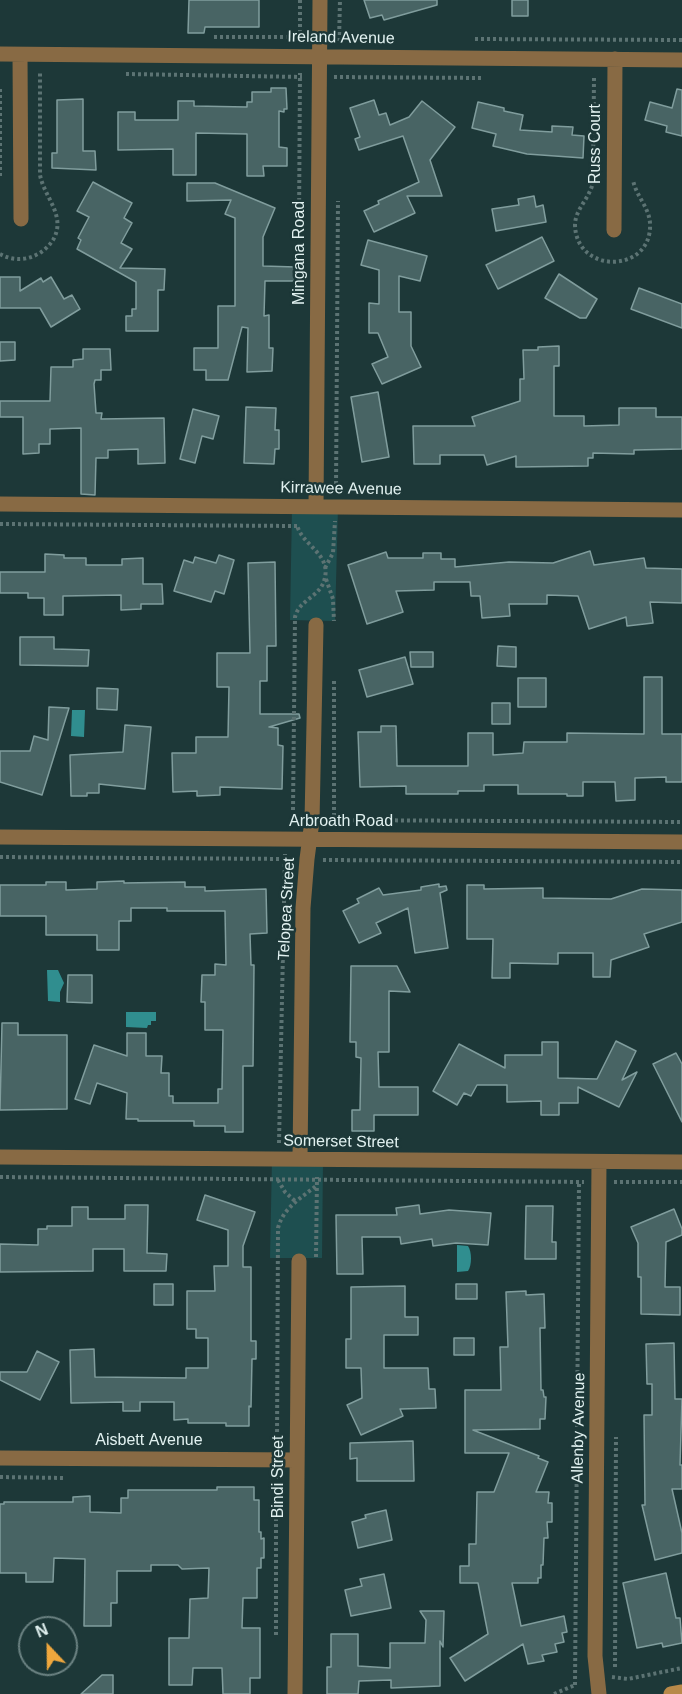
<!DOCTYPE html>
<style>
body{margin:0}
#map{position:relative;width:682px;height:1694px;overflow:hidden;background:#1d3838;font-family:Arial,sans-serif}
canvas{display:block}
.north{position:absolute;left:18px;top:1616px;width:60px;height:60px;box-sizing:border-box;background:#1d3838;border:2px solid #6b8282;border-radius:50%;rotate:338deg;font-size:16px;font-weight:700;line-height:24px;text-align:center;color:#e1f1f0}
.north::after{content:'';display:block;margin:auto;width:21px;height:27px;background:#efa73d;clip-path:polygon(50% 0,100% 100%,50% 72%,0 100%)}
</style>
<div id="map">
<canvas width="682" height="1694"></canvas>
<div class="north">N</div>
</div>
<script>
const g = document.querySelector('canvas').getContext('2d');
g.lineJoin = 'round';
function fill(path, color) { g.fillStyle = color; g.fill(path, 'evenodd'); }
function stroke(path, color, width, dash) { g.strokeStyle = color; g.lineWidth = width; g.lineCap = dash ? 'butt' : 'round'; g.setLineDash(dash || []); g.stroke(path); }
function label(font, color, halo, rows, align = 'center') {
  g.font = font + ' Arial,sans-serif'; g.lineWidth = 5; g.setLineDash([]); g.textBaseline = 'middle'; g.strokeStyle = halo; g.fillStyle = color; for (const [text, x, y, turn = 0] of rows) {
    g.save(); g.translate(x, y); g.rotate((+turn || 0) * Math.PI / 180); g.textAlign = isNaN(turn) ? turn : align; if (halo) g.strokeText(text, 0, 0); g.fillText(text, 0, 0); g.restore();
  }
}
const green = new Path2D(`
 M292 507H338L335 621 290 620Z
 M272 1159 323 1160 322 1258H270Z`);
const water = new Path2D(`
 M72 710H85L84 737 71 736Z
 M47 970H58L64 983 60 992V1002L48 1001Z
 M126 1012H156V1021H151V1025H148L147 1028 126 1027Z
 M457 1245 468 1246C472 1252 472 1265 468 1271L457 1272Z`);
const building = new Path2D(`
 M189 0H259V27H205L204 33H188Z
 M364 0H437V5L384 20 382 15 370 18Z
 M512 0H528V16H512Z
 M271 88H286L287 109H284V112L279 111V147L287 148V166H263L264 176H247V134L196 133V175H173V149L118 150V112H135V120H178V101H194V106L247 107V102H252V92H271Z
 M677 89 682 90V136L666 132 667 126 645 120 650 102 672 108Z
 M83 99V151H95L96 170 52 168V153H57V100Z
 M374 100 379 115 386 113 390 125 409 117 422 101 455 127 430 160 442 196H407L415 213 374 232 364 211 379 204 378 201 419 182 403 136 359 150 355 139 360 137 350 108Z
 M478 102 504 108V111L523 115 520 130 552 132V126L573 127 572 135 584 136 583 158 527 154 493 146 496 134 472 128Z
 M93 182 132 203 124 218 132 223 121 243 132 249 120 268 165 269 164 290H158V331H126V316H132V309H136V282L77 249 81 240 78 238 89 217 77 211Z
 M187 183H215L275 208 263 237V266L296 267V281H265L264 316 269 315V348H273L272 371 247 372 248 328 242 327 228 380H206V370H194V348H218V306H235V218L225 214 231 200 187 201Z
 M534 196 536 207 543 205 546 222 496 231 492 209 519 205 518 199Z
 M542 237 554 261 498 289 486 265Z
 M368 240 427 256 420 281 399 276V312H411V346L421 367 382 384 372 364 388 357 378 333H369V303L379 304V270L361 265Z
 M559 274 597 299 586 318H580L545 298Z
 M0 277H20V291L41 278 43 282 51 277 64 299 72 295 80 309 51 327 40 308H0Z
 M639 288 682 304V328L631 309Z
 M0 342H15V360L0 361Z
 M559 346V366H554V416H584V426L619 425V408H656V417H682V449L634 450V454L593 453V458H588V466L516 467V456L487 465 484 455H440V464H414L413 426H475L472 417 520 401V379H524L523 350H538V347Z
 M83 349H110L111 370H101V380H95L94 384 96 413H102L101 419 164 418 165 463 138 464V449L108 450V458H96L95 495 81 494V428L50 429V444H39V453L23 454V417H0V401H50L51 367H73V360L83 359Z
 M378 392 389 457 362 462 351 397Z
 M246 407 276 408 275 430H279V449H275L274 464 244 463Z
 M193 409 219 416 213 439 202 436 195 463 180 459Z
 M590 551 594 565 644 558 646 568 682 569V603L650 602 653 623 627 626 626 617 589 629 578 596 547 595V604H509L510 616 482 618 480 596H471L470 582H434V590L396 591 403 612 367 624 348 565 386 552 388 558H423V553H441V559H455V567L509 562 553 563Z
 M45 554 64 555V558H86V565H122V559L143 558V584H162L163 604H141V609L121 610V595L63 596V615H44V598H28V593H0V572H45Z
 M219 555 234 560 224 594 215 591 211 602 174 591 184 560 193 563 195 557 216 563Z
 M275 562 276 646H267V681H260V714H299L300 718 269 727 278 728V745L283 746 282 789 220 787V795L197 796V791L173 792 172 753H196V737H228L229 687H217V653H250L248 563Z
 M20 637H54V649L89 650 88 666 20 665Z
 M498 646 516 647V667L497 666Z
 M410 652H433V667H411Z
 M405 657 413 684 367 697 359 670Z
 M644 677H662V734H682V782H666V777L635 778V800L616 801 615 782H583V796H567V794H518V785H484V791H458V794H406V786L360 787 358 732H381V726H396L397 766H468V733H493V755L523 753 524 742H567V733L644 734Z
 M518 678H546V707H518Z
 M97 688 118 689 117 710 97 709Z
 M492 703H510V724H492Z
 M49 707 69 708 42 795 0 782V751H30L34 736 48 740Z
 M125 725 151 727 145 789 99 784V793H87V796H71L70 755 123 752Z
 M124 881V883L185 882V887H205V891L266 889 267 933 250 934 251 965H254L253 1066H243V1132H225V1126H194V1121H138V1119H126L127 1093 97 1083 90 1104 75 1099 94 1045 127 1056V1033H146V1056H162L161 1073H169V1096H173V1103H218V1089H222L223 1030H205V1002H201L202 975H215V964L226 965 225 911H167V908H131V921H119V950H97V935H46V916H0V885H46V882H66V890L97 889V882Z
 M439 884V887L446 886 447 890 440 893 448 948 415 953 408 908 376 923 381 933 359 943 343 911 359 903 357 899 379 888 383 895 421 890V887Z
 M467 885H484V889L543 888V898L611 899 642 889 682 890V922L644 934 649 947 611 960 610 977H593V953H558V964L510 963V978H492L493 939H467Z
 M351 966H397L410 992 389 991V1052H378L379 1087H418V1115H374V1131H352V1110H360L361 1058 356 1057V1042H350Z
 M68 975H92V1003L67 1002Z
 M2 1023H18V1035H67V1109L0 1110Z
 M616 1041 636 1051 622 1080 637 1072 619 1107 578 1087V1103H559V1115H541V1101L507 1102V1085H477L471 1096 464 1093 457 1105 433 1091 459 1044 505 1068V1055H542V1042H558V1078L597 1079Z
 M676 1053 682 1064V1122L653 1064Z
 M205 1195 255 1212 243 1246V1267H251V1341H256V1359H252L251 1407 249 1406V1426H226V1423H188V1419L174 1420V1402H140V1411H123V1402L71 1403 70 1350 94 1349 95 1377 186 1378V1368H208V1338H196V1329H187V1291H215L214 1266H228V1230L197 1220Z
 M125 1205H148L147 1253 167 1254 166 1271H124V1249H93V1271L0 1272V1244L38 1245V1229H47V1226H72V1207H88V1219H125Z
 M419 1205 420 1214 449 1210 491 1213 488 1245 456 1243 433 1246 432 1239 401 1244 400 1237H362L363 1274H337L336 1215H397L396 1208Z
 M526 1206H553L552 1242H556V1259H525Z
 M674 1209 682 1229V1235L666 1242 665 1287H680V1315L641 1314V1277H638V1243L631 1227Z
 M154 1284H173V1305H154Z
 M456 1284H477V1299H456Z
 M405 1286V1317H418V1335H384V1368H428L429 1389H435L436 1408 400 1409 403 1416 361 1435 347 1405 362 1398 361 1368H346V1339H351V1287Z
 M526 1291V1295L544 1294 545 1328H540L541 1390H543L544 1397H546L545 1419H540V1429L473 1430 539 1456 538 1458 548 1462 536 1492H549L548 1503H552V1522H547L548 1538H544L543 1565H541V1578H538V1583H512L521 1626 564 1616 567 1632 562 1633 564 1642 555 1644 557 1652 542 1655 544 1661 528 1664 523 1644 465 1681 450 1658 488 1634 478 1583H460V1566H469V1544H476L477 1492H494L509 1453H465V1390H501L500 1347H508L506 1292Z
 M454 1338H474V1355H454Z
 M674 1343 675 1399H682L680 1465H682V1489H672L682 1533V1553L655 1560 642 1505H645L644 1415H652V1384H647L646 1344Z
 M37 1351 59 1362 40 1400 0 1380V1372H27Z
 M413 1441 414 1481H357V1458L350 1459V1443Z
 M217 1487H254V1500H259V1532H261V1539L264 1538V1558H261V1568H257V1598H243L242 1628H260V1678H250V1694H223L222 1668H193L192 1685H169V1638H189L190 1599 208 1598 209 1568 182 1569 178 1565H151V1571H117V1603H111V1626H84L85 1559 54 1558 53 1582H26V1573H0V1504H4V1502H73V1497L90 1496V1512L121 1513V1498H128V1490H217Z
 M386 1510 392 1540 358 1548 352 1522 366 1518 365 1515Z
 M666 1573 676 1618H680L682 1643 663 1647 662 1643 637 1648 623 1583Z
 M384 1574 391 1608 351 1616 345 1590 362 1586 360 1579Z
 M420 1611H444L443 1647 440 1641V1686L391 1688V1680L359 1681 358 1694H327V1667H331V1634H358V1666L390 1668V1643H425L426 1620Z
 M102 1675H113V1694H81Z`);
const path = new Path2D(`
 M214 37H305
 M300 39V0
 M475 39 682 40
 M339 41 340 0
 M126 74 302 77
 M334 77 483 78
 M594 78 593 182C590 198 576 208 575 224 575 275 653 274 650 223 649 207 636 196 633 180
 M0 89V178
 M299 225 300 73
 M0 254C11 260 24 261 36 255 43 252 49 246 53 240 67 216 44 197 40 175V73
 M336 490 338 201
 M0 524 297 526
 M325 568 333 553 335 521
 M326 579 333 599 334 621
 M293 810 295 617C299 600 319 597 324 581 333 554 302 546 297 525
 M329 820 682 822
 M334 822V680
 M0 857 285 859
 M323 860 682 862
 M279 1143 285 854
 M0 1177 584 1182
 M278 1180 285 1192 296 1202
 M614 1182H682
 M316 1257 317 1177
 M277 1444 278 1228C283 1208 301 1198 316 1186
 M0 1477 63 1478
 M276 1635V1474
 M615 1667 616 1437
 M612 1677 628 1679 682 1668
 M575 1685 579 1182
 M554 1694 575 1685`);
const street = new Path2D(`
 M0 54 682 60
 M20 55 21 219
 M614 230 615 59
 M0 504 682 510
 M316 507 320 0
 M0 837 682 842
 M0 1157 682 1162
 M300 1159 303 908 307 859 312 821 316 625
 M599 1162 595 1656 599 1694
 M0 1458 297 1460
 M295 1694 299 1261`);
const secondary = new Path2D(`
 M671 1694 682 1692`);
const streetNames = [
 ["Ireland Avenue",341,38,1],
 ["Russ Court",596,144,-90],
 ["Mingana Road",300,253,-90],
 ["Kirrawee Avenue",341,489,1],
 ["Arbroath Road",341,822],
 ["Telopea Street",287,909,-87],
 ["Somerset Street",341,1142,1],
 ["Allenby Avenue",579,1428,-89],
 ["Aisbett Avenue",149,1441],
 ["Bindi Street",279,1477,-90]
];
fill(green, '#1e4f50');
fill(water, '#308e8f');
fill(building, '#486464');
stroke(building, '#809d9d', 1.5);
stroke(path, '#5c7373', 4, [3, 3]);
stroke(street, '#886a44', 15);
stroke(secondary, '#b88949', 15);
label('16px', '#e1f1f0', '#1d3838', streetNames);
</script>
